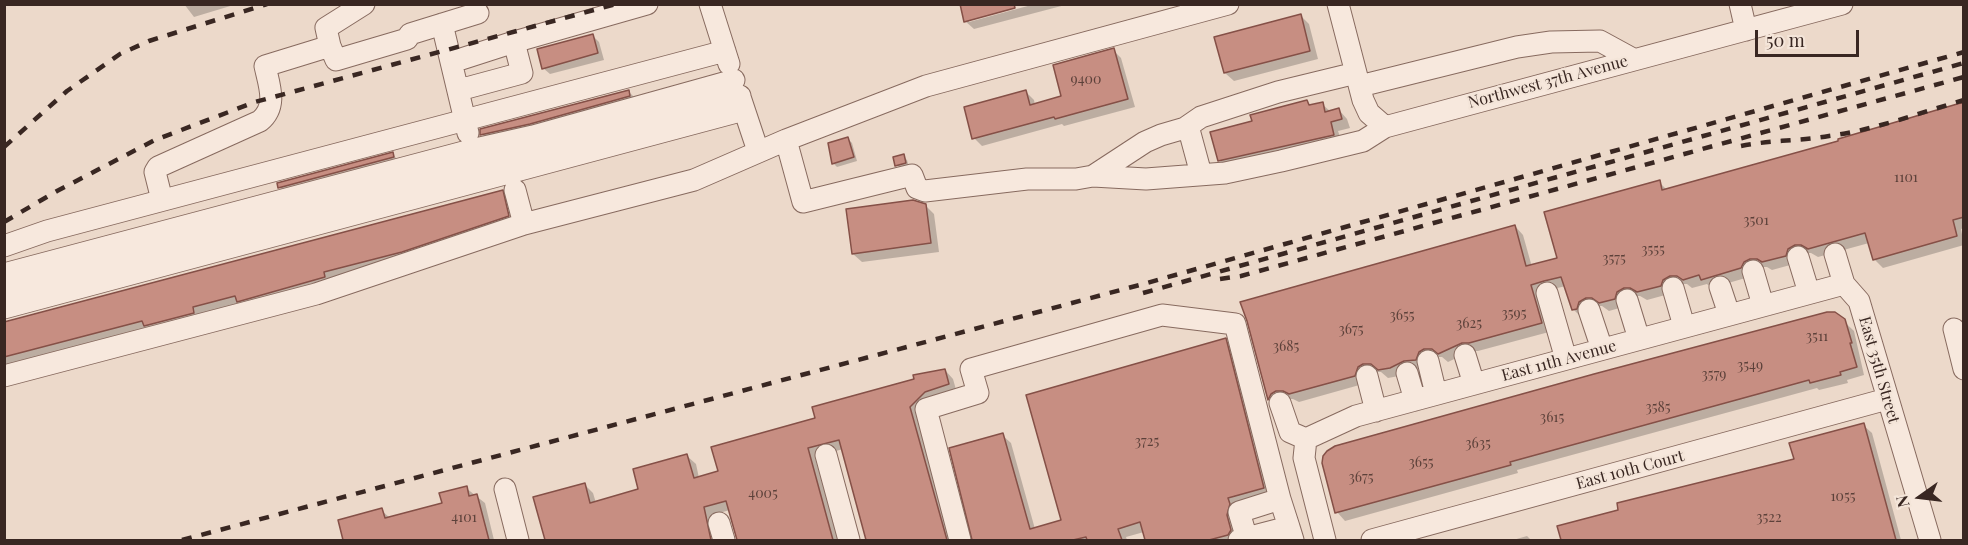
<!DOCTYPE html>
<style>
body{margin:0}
#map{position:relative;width:1968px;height:545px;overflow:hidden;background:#ecd9ca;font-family:"Playfair Display",serif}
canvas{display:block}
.frame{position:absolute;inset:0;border:6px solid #392722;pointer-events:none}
.north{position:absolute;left:1890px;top:467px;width:60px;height:60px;-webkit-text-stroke:4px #f4e5d9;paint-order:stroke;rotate:256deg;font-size:16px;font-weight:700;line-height:24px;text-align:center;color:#392722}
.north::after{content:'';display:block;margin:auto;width:21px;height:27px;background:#392722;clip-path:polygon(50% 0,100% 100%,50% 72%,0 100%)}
.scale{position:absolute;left:1755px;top:30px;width:104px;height:27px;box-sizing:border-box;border:3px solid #392722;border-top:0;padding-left:8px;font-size:18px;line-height:21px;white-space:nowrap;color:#392722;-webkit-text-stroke:4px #f4e5d9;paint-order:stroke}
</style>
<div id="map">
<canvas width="1968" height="545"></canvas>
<div class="frame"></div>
<div class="north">N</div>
<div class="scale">50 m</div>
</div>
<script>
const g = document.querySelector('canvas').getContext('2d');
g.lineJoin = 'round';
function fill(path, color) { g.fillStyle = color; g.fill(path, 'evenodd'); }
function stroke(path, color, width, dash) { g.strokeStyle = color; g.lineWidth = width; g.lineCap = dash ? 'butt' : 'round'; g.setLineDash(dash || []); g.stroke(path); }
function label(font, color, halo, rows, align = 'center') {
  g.font = font + ' "Playfair Display",serif'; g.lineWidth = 4.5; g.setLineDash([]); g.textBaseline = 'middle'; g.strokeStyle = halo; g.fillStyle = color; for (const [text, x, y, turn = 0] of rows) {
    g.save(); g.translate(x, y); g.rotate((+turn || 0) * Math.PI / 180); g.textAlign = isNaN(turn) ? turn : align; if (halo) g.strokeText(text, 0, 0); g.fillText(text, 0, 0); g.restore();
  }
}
const shadow = new Path2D(`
 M184 4H237L194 17Z
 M961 4H1023L969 19V22L1035 4H1069L974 29 965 21Z
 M1300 15 1309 24 1318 59 1234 81 1225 73Z
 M593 36 599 42 604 60 550 74 543 68Z
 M1113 50 1121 58 1135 107 1064 126 1062 124 982 146 974 138 1026 92 1034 100 1035 105 1063 97Z
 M628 91 636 99 490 142 482 134Z
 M1307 102 1312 106 1322 104 1331 112 1339 110 1347 119 1350 128 1338 131 1342 143 1228 169 1219 160 1253 122Z
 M1964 104V228L1961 229 1964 245 1883 268 1874 259 1869 243 1818 257 1811 253H1804L1794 264 1772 270 1767 267H1759L1749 277 1711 288 1707 284 1692 288 1687 284H1679L1669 294 1647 300 1640 296H1633L1623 307 1609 311 1602 306H1595L1582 318 1573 309 1566 286 1553 289 1549 332 1478 351H1471L1448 362 1442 357H1434L1424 368 1413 369 1399 376 1388 378 1381 372H1372L1363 384 1299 402 1293 399H1286L1277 407 1269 399 1249 320 1515 226 1523 235 1532 267 1559 259 1659 182 1667 190 1840 142Z
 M848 139 852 143 857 161 837 167 833 163Z
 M392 154 401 163 288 196 279 187Z
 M903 156 907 160 909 167 901 169 897 165Z
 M502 191 511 200 516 224 411 260 4 368V324ZM503 200H506L512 223H509Z
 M925 205 934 214 939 252 862 262 853 254Z
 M1837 315 1854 331 1864 375 1847 380 1848 383 1819 390 1817 388 1517 470 1518 473 1345 521 1337 512Z
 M1225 340 1234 349 1272 496 1236 506 1238 540H1147L1144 532 1126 537 1127 540H974L1002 435 1011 443 1035 529 1063 521Z
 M945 370 953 379 957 393 934 401 952 540H869L843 449 815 457 838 540H739L730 510 712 515 716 540H547L535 498 584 484 593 493 596 503 640 490 687 456 696 464 699 478 720 472 817 419Z
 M1863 425 1872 433 1901 540H1562L1559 527 1796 460Z
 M466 488 485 503 494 540H345L339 521 381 510 390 518 443 504Z
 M1527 536 1531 540H1513Z`);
const building = new Path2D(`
 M960 4H1014L1015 8 964 22Z
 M1301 14 1310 51 1224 73 1214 37Z
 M593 34 598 53 542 69 537 49Z
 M1114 48 1128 99 1055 119 1054 117 972 139 964 107 1026 90 1030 105 1061 96 1053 65Z
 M629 90 630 96 530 124 480 135V129Z
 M1307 100 1309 105 1323 102 1325 112 1339 108 1342 119 1331 122 1334 135 1218 161 1210 132 1252 121 1250 115Z
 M1964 102V217L1953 220 1957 236 1873 260 1865 233 1808 249 1801 245H1795L1788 249 1786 256 1762 262 1757 259H1750L1744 262 1741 268 1701 280 1699 275 1683 280 1677 276H1670L1663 280 1661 286 1637 292 1630 288H1624L1617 292 1615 299 1599 303 1592 298H1586L1579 302 1577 309 1572 310 1561 277 1544 281 1531 285 1542 323 1469 343H1462L1438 354 1432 349H1424L1419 352 1416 360 1404 361 1390 368 1378 370 1371 364H1363L1358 367 1355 376 1289 394 1283 391H1276L1271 394 1268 400 1247 321 1240 302 1515 225 1526 266 1557 258 1544 212 1660 180 1662 190 1838 141V139Z
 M848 137 854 157 832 164 828 143Z
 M393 152 394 157 278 188 277 183Z
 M904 154 906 163 895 166 893 157Z
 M503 190 509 216 402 252 324 272 325 277 237 302 235 296 193 307 194 313 144 326 142 321 4 357V322Z
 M913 200 926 204 931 243 852 254 846 209Z
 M1827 312H1835L1845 319 1852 343H1850L1857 367 1840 372 1841 375 1810 383 1809 380 1769 391 1510 462 1511 465 1335 513 1322 463 1323 456 1327 451 1335 446 1594 374Z
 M1226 338 1264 488 1228 498 1230 504 1227 515 1231 530 1228 535 1209 540H1145L1140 522 1118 529 1122 540H1087L1086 537 1073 540H972L949 448 1003 433 1030 529 1061 520 1026 395Z
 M945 369 949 384 925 392 910 407 947 540H866L839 440 808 448 833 540H737L726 501 704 507 711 540H545L533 497 585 483 590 503 638 489 633 469 687 454 694 478 718 471 711 447 815 418 812 407 914 379 913 375Z
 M1864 423 1896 540H1561L1557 526 1618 510 1617 503 1794 459 1789 443Z
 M467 486 469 496 477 494 489 540H343L338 520 382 508 385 518 442 503 439 493Z`);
const minor = new Path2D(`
 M710 4 729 64
 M1338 4 1363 100 1369 113 1385 127 1842 4
 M1740 4 1746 30
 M442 24 468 133
 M330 46 336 60 407 39 410 34 478 13
 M452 62 514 42 647 4
 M1360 86 1517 47 1551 42 1600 41 1633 59
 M459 90 522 73 514 42
 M740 97 758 151
 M1188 126 1201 174
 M786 140 803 202 912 175 917 188 925 191 1027 179H1076L1093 176 1146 179 1225 173 1281 161 1363 141 1385 127
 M1093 176 1145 142 1161 135 1185 128 1201 117 1278 92 1356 73
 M515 190 524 224
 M162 200 155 172 158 167 260 121C278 106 269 85 265 66L330 46 326 28 364 4
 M4 246 47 231 725 51
 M1835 254 1844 284
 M1798 257 1809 293
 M1753 271 1763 305
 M4 274 471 150 533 136 734 80
 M1720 287 1729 314
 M1673 288 1684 326
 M4 291 740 96
 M1547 293 1566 359
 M1627 300 1639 339
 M4 308 744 110
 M1589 310 1602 349
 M1954 329 1964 369
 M1465 355 1474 384
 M1428 361 1436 394
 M1407 373 1415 400
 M4 376 316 294 524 224 694 180 786 140 926 86 1228 4
 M1367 376 1376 411
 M1280 403 1290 432 1306 439
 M826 455 849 540
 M505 489 518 540
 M719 523 724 540
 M1247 539 1239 512 1280 499 1289 527
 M960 540 926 409 978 393 971 369 1162 315 1235 324 1280 499
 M1239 540 1289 527 1293 540
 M1325 540 1304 458 1306 439 1356 416 1844 284 1859 301 1930 540
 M1372 540 1887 399`);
const rail = new Path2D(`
 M1741 146C1770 140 1800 141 1829 136 1874 130 1919 113 1964 100
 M4 147 67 91 120 54 149 41 267 4
 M4 222 57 191 155 140 255 102 616 4
 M1220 279 1241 276 1964 77
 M1143 293 1964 63
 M182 540 1147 283 1964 52`);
const numberNames = [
 ["9400",1086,80],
 ["1101",1906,178],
 ["3501",1756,221],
 ["3555",1653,250],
 ["3575",1614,259],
 ["3595",1514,314],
 ["3655",1402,316],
 ["3625",1469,324],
 ["3675",1351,330],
 ["3511",1817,337],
 ["3685",1286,347],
 ["3549",1750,366],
 ["3579",1714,375],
 ["3585",1658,408],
 ["3615",1552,418],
 ["3725",1147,442],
 ["3635",1478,444],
 ["3655",1421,463],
 ["3675",1361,478],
 ["4005",763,494],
 ["1055",1843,497],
 ["4101",464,518],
 ["3522",1769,518]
];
const streetNames = [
 ["Northwest 37th Avenue",1548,82,-15],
 ["East 11th Avenue",1559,361,-15],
 ["East 35th Street",1879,370,74],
 ["East 10th Court",1630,470,-15]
];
fill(shadow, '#0003');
fill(building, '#c78e82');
stroke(building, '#855047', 1.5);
stroke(minor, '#876a5f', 23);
stroke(minor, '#f7e8dd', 21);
stroke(rail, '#392722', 4.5, [10, 10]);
label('14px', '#5c413a', null, numberNames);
label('16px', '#392722', '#f4e5d9', streetNames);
</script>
